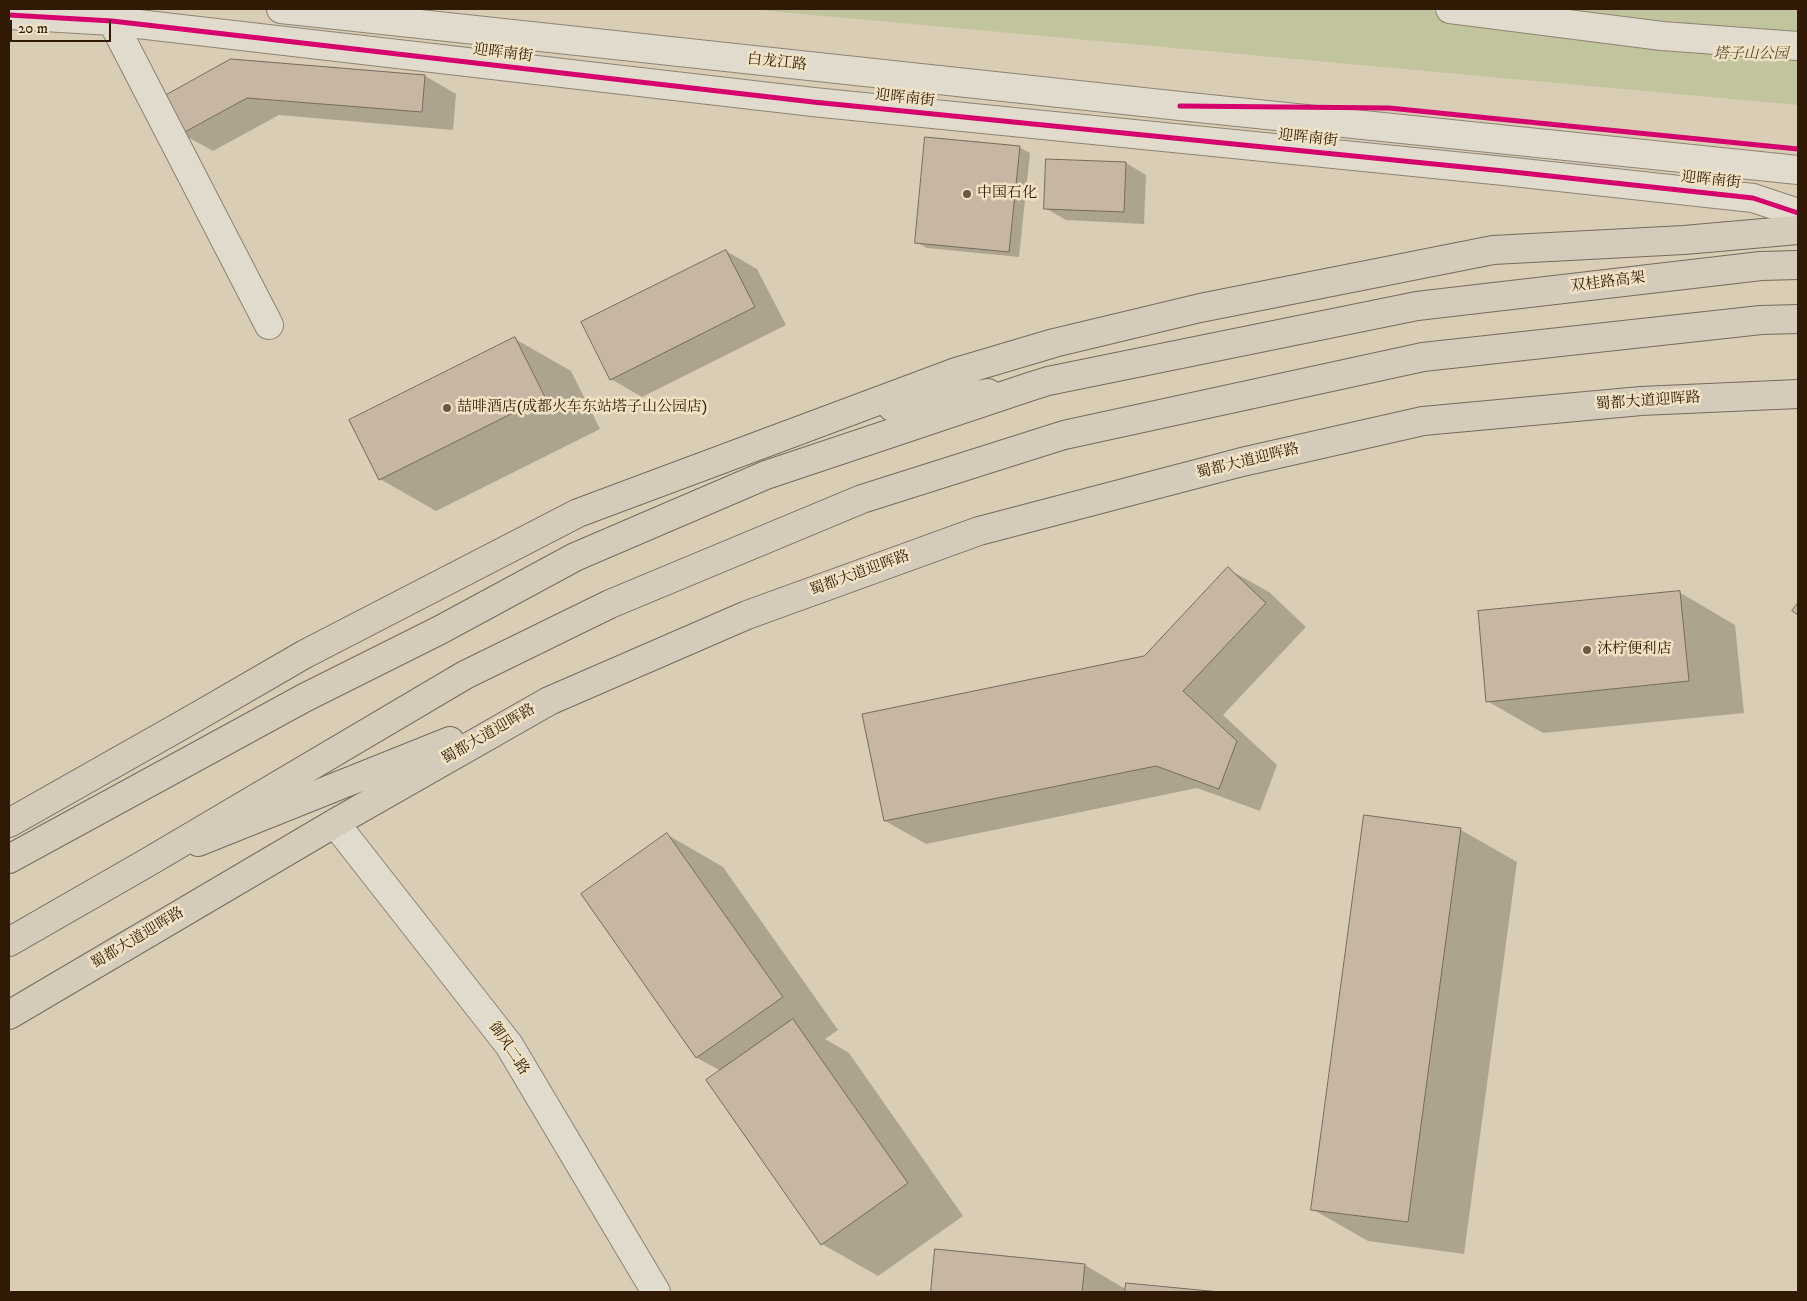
<!DOCTYPE html>
<meta charset="utf-8">
<style>
body{margin:0}
#map{position:relative;width:1807px;height:1301px;overflow:hidden;background:#d9cdb5;font-family:"IM FELL DW Pica",serif}
canvas{display:block}
.frame{position:absolute;inset:0;border:10px solid #301a05;pointer-events:none}
.scale{position:absolute;left:10px;top:20px;width:101px;height:22px;box-sizing:border-box;border:2px solid #301a05;border-top:0;padding-left:6px;font-size:15px;line-height:18px;white-space:nowrap;color:#301a05;-webkit-text-stroke:4px #f0e2c5;paint-order:stroke}
</style>
<div id="map">
<canvas width="1807" height="1301"></canvas>
<div class="frame"></div>
<div class="scale">20 m</div>
</div>
<script>
const g = document.querySelector('canvas').getContext('2d');
g.lineJoin = 'round';
function fill(path, color) { g.fillStyle = color; g.fill(path, 'evenodd'); }
function stroke(path, color, width, dash) { g.strokeStyle = color; g.lineWidth = width; g.lineCap = dash ? 'butt' : 'round'; g.setLineDash(dash || []); g.stroke(path); }
function label(font, color, halo, rows, align = 'center') {
  g.font = font + ' "IM FELL DW Pica","Noto Serif SC",serif'; g.lineWidth = 5; g.setLineDash([]); g.textBaseline = 'middle'; g.strokeStyle = halo; g.fillStyle = color; for (const [text, x, y, turn = 0] of rows) {
    g.save(); g.translate(x, y); g.rotate((+turn || 0) * Math.PI / 180); g.textAlign = isNaN(turn) ? turn : align; if (halo) g.strokeText(text, 0, 0); g.fillText(text, 0, 0); g.restore();
  }
}
const green = new Path2D(`
 M748 9H1798V105Z`);
const shadow = new Path2D(`
 M232 60 425 76 456 94 453 130 279 115 213 151 182 134Z
 M1019 147 1030 153 1019 257 927 248 916 242Z
 M1126 163 1146 175 1144 224 1066 220 1045 208Z
 M726 251 757 269 786 325 642 397 611 379Z
 M515 339 571 371 600 429 436 511 380 479Z
 M1228 569 1269 592 1306 627 1223 715 1277 765 1260 811 1197 788 926 844 885 821 1145 657Z
 M1679 592 1735 625 1744 713 1543 733 1487 701Z
 M1461 830 1517 862 1464 1254 1368 1241 1312 1209Z
 M668 835 723 867 838 1030 825 1039 849 1053 963 1216 878 1276 822 1244 721 1071 697 1058 582 895Z
 M936 1250 1085 1265 1127 1290V1284L1207 1292H932Z`);
const building = new Path2D(`
 M231 59 425 75 422 112 247 98 181 134 161 98Z
 M925 137 1020 146 1009 252 915 243Z
 M1046 159 1126 162 1124 212 1044 209Z
 M726 250 755 307 610 380 581 322Z
 M515 337 545 397 379 480 349 420Z
 M1228 567 1266 603 1183 691 1237 741 1219 789 1156 766 884 821 862 714 1144 656Z
 M1680 591 1689 681 1486 702 1478 611Z
 M1798 603V615L1792 611Z
 M1364 815 1461 828 1408 1222 1311 1210Z
 M667 833 783 997 696 1058 581 894Z
 M793 1019 908 1183 821 1245 706 1080Z
 M935 1249 1085 1264 1082 1292H931Z
 M1126 1283 1220 1292H1125Z`);
const minor = new Path2D(`
 M281 9 1180 106 1798 170
 M1450 9 1662 36 1798 46
 M9 15 112 21 813 102 1504 171 1753 198 1798 213
 M112 21 269 325
 M335 823 509 1045 656 1292`);
const major = new Path2D(`
 M892 407 988 393
 M9 823 191 720 305 654 578 513 953 373 1054 343 1200 308 1493 250 1684 240 1798 230
 M198 842 450 741
 M9 1015 335 823 549 701 747 615 979 531 1242 462 1423 421 1641 401 1798 394`);
const highway = new Path2D(`
 M9 859 304 698 440 630 575 557 766 475 1029 387 1048 381 1417 306 1761 266 1798 265
 M9 942 150 861 465 675 610 604 862 499 1064 435 1423 357 1761 320 1798 319`);
const cycleway = new Path2D(`
 M9 15 112 21 813 102 1504 171 1753 198 1798 213
 M1180 106 1389 108 1798 149`);
const markers = [
 [967,194,5,"#6b5943"],
 [447,408,5,"#6b5943"],
 [1587,650,5,"#6b5943"]
];
const streetNames = [
 ["迎晖南街",503,54,7],
 ["白龙江路",777,63,6],
 ["迎晖南街",905,99,6],
 ["迎晖南街",1308,139,6],
 ["迎晖南街",1711,181,6],
 ["双桂路高架",1608,283,-7],
 ["蜀都大道迎晖路",1648,402,-4],
 ["蜀都大道迎晖路",1248,462,-14],
 ["蜀都大道迎晖路",860,574,-20],
 ["蜀都大道迎晖路",489,735,-30],
 ["蜀都大道迎晖路",138,939,-31],
 ["御风二路",508,1049,56]
];
const parkNames = [
 ["塔子山公园",1751,55]
];
const poiNames = [
 ["中国石化",977,194],
 ["喆啡酒店(成都火车东站塔子山公园店)",457,408],
 ["沐柠便利店",1597,650]
];
fill(green, '#c2c49d');
fill(shadow, '#0003');
fill(building, '#c7b6a3');
stroke(building, '#746b5c', 1);
stroke(minor, '#8d8373', 30);
stroke(major, '#746b5c', 30);
stroke(highway, '#746b5c', 30);
stroke(minor, '#e1dbce', 28);
stroke(major, '#d5cbba', 28);
stroke(highway, '#d5cbba', 28);
stroke(cycleway, '#d6006c', 5);
for (const [x, y, r, color] of markers) { const dot = new Path2D(); dot.arc(x, y, r, 0, 2 * Math.PI); g.fillStyle = color; g.fill(dot); stroke(dot, '#f0e2c5', 2); }
label('15px', '#301a05', '#f0e2c5', streetNames);
label('italic 15px', '#564b2d', '#f0e2c5', parkNames);
label('15px', '#301a05', '#f0e2c5', poiNames, 'left');
</script>
